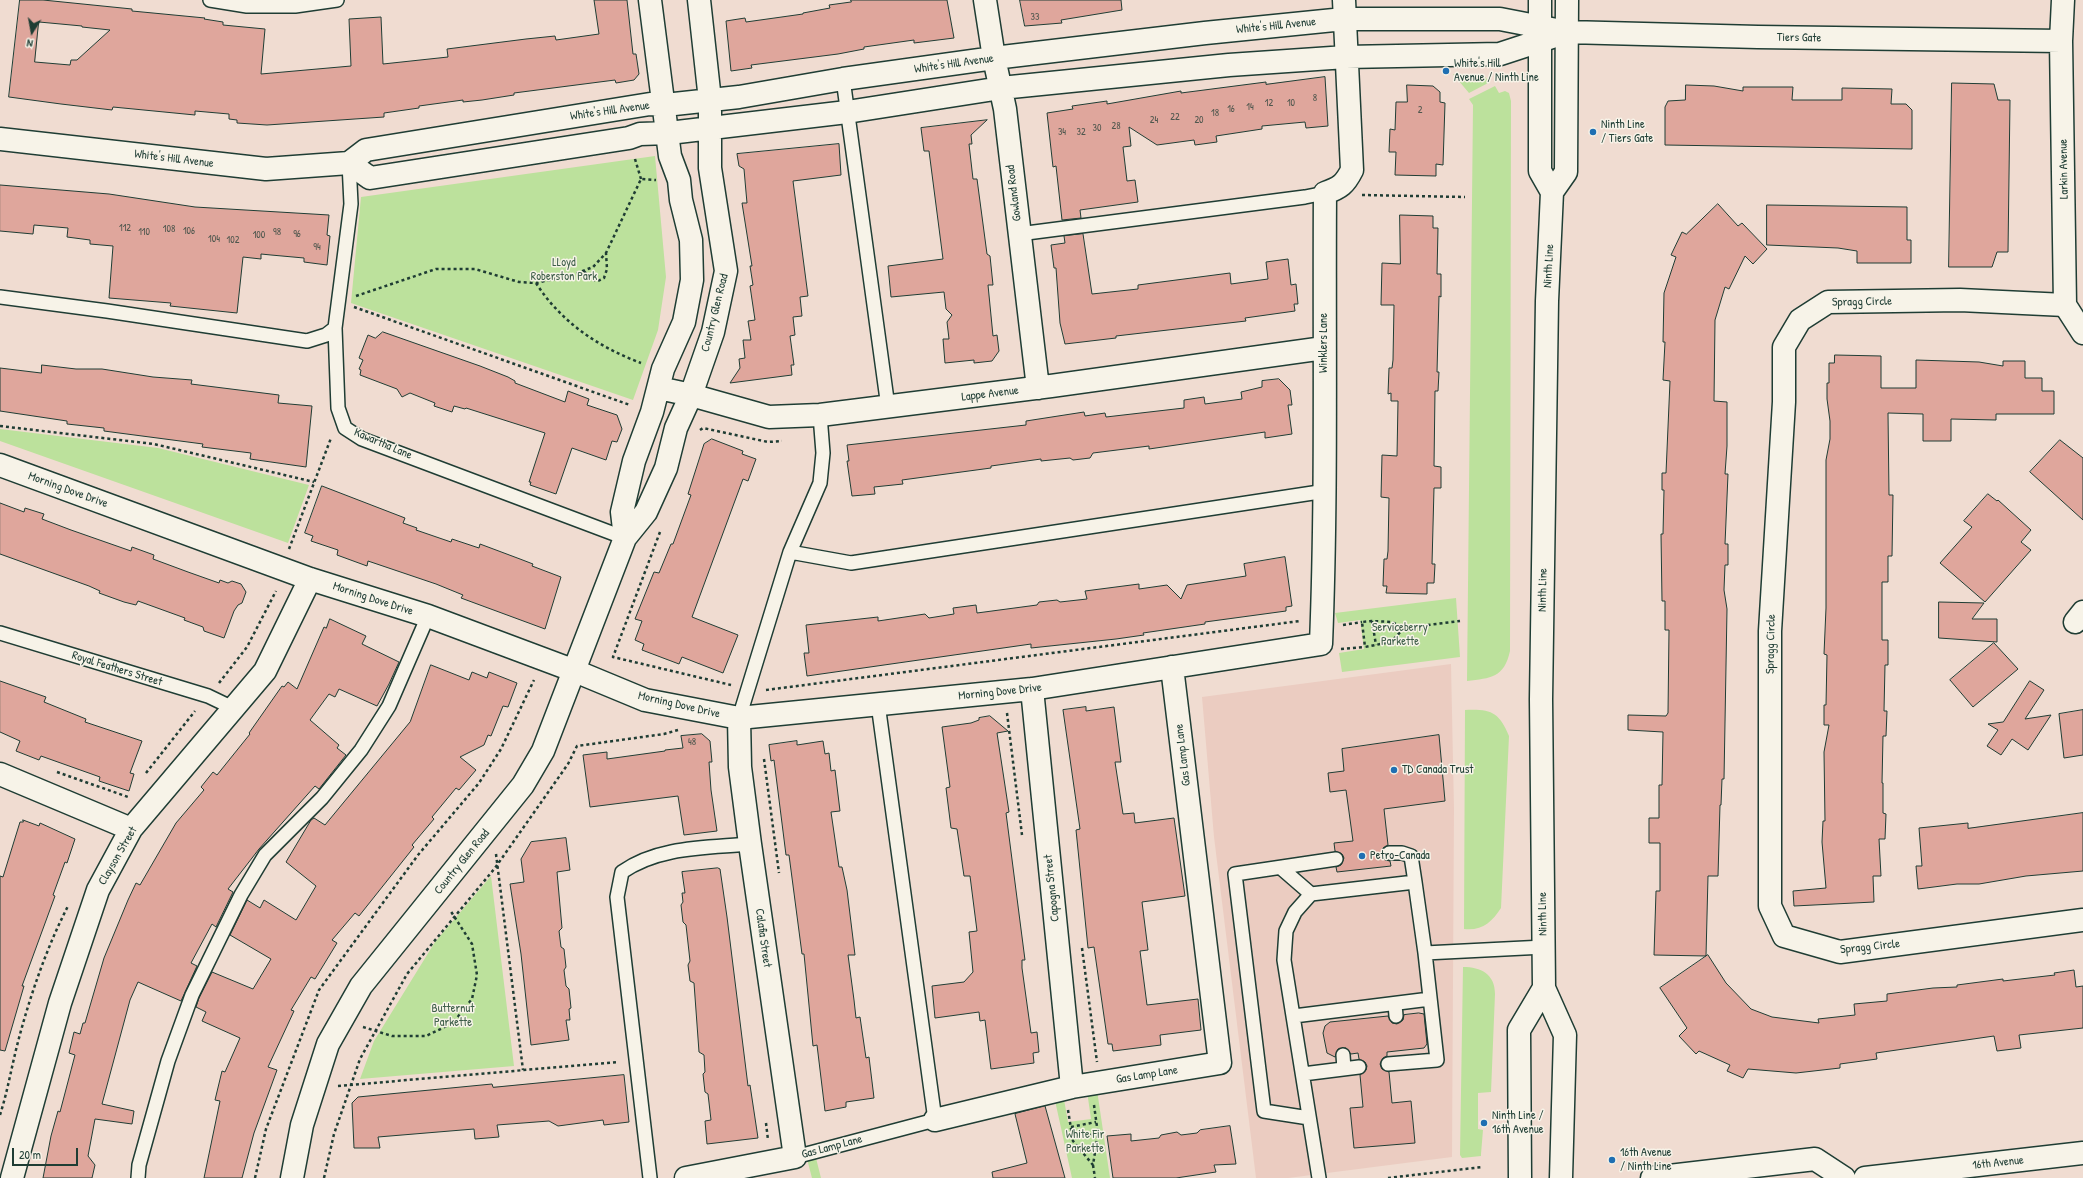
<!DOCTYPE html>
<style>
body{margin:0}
#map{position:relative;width:2083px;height:1178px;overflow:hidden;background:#f0dcd1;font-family:"Patrick Hand",sans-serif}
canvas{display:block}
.north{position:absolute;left:12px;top:12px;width:40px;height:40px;-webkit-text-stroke:3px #f7f3e8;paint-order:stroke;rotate:191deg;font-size:11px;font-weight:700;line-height:16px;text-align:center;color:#1f3d34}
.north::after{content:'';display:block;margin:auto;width:14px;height:18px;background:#1f3d34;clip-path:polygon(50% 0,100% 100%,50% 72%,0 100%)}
.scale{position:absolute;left:12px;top:1148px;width:66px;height:18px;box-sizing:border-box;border:2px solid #1f3d34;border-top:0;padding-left:5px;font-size:12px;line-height:14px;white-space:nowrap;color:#1f3d34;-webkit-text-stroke:3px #f7f3e8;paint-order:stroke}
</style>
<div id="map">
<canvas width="2083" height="1178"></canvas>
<div class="north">N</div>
<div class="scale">20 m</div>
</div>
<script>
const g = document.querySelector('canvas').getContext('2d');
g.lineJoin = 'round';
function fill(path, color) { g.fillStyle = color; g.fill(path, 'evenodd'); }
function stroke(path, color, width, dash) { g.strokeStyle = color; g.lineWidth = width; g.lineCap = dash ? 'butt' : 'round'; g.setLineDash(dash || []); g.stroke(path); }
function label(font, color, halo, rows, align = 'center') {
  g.font = font + ' "Patrick Hand",sans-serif'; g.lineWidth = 3; g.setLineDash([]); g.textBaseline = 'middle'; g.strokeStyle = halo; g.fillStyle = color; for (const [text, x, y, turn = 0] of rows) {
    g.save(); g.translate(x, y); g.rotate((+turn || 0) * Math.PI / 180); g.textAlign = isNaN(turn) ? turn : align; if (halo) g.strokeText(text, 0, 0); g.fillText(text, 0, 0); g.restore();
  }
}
const built = new Path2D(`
 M1451 664 1454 809 1452 1157 1288 1178H1256L1214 837 1202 697Z`);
const green = new Path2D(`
 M1453 74 1483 75 1490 82 1469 93Z
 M1495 86 1499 93 1505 91 1509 93 1511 101 1510 651C1504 678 1491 678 1467 681L1473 105 1469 99Z
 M655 156 666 277 658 330 633 400 351 303 361 197Z
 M0 429 158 448 309 485 288 543 0 441Z
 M1456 598 1460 657 1342 672 1339 653 1364 649 1360 620 1338 623 1335 613Z
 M1465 710C1491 709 1499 712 1509 736L1501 908C1492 922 1482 931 1464 929Z
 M491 876 514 1066 360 1079 374 1041 435 942Z
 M1463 967C1481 967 1495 974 1495 994L1491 1092 1478 1093V1129L1483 1130 1481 1154V1156L1462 1158 1460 1155Z
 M1097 1090 1110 1178H1072L1054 1096 1063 1094 1068 1122 1091 1119 1087 1091Z
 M816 1158 821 1178H812L807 1159Z`);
const building = new Path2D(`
 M20 0H43L132 9V11L205 18 204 19 223 22V25L265 29 261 74 351 66 349 19 381 17 383 64 448 57 447 49 526 39 555 36 556 40 599 34 594 0H627L633 54H636L639 74 634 80 616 83 615 80 514 93V95L482 100 463 102V100L419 106V108L384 113V117L267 125 237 123V120L229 119V114L195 111V115L113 107 112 110 61 104 9 97ZM39 22 82 26V27L110 30 77 60H71L70 65 35 62Z
 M851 0H947L954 38 914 43V40L864 47V49L838 54 751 65 752 68 731 71 726 21 745 18 746 22 803 14V13L830 8 829 5 851 2Z
 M1020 0H1121L1122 10 1061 20 1062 23 1025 26Z
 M1325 77 1328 126 1306 128 1305 122 1262 126V129L1216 136 1217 142 1195 145 1194 140 1157 145 1129 127 1131 146 1123 147 1127 181 1135 180 1138 202 1080 210 1081 218 1062 220 1056 166 1053 167 1047 113 1073 109 1072 106 1107 101V104L1181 91V93L1266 82V84Z
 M1952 83 1994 84 1998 100H2010L2008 252H1997L1992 267H1949Z
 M1407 85 1433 86 1440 92V102L1445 103 1443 165 1436 164V176L1395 175 1396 152H1389L1390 129 1395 130 1396 102H1407Z
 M1686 85 1714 86 1743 91V87H1793L1792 100H1842V88L1892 89 1891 104H1906L1912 110V149L1665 145V107L1668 101 1685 100Z
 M987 120 971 135 972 144H969L973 179H977L987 254 990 256 993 285H988L993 336 997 335 999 351 992 361 974 363V360L945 363 943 339H949L947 322 952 315 946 309 944 292 891 297 888 266 943 259 929 151H924L921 128Z
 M839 144 841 175 793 181 808 296 800 297 802 316 793 317 795 335 790 336 794 365H791L792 375 730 383 740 368 739 359 745 358 743 340H751L748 321 755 320 750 286 753 285 750 266H752L742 203H747L746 192 744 169 739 166 737 154Z
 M0 185 109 194 195 207 329 215 327 235 330 236 327 265 304 262V258L271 255 261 254V259L243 257 237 313 170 306 171 303 109 298 113 246 90 244V240L67 237 68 228 34 225 33 234 0 231Z
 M1718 204 1738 226 1742 223 1767 249 1753 264 1745 256 1729 289 1725 287 1715 320 1714 401 1727 402V446L1725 474H1728L1725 544H1728V565H1725L1724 590 1727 609 1724 779H1722L1721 805H1720L1718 876H1708L1706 956 1654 955 1656 891H1660V843H1649V818H1659V785H1662L1663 732 1628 730V715L1666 716 1668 713 1669 630H1665V601H1662L1661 534H1663L1664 490H1662V473H1666L1670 381 1663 380 1665 342H1663L1664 293 1676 257 1671 255 1682 232 1686 234Z
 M1767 205 1907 207V240H1911V263H1857V251L1838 248 1767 245Z
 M1400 215 1433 216V228H1438L1437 274H1441V297L1439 296 1437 372H1439L1438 391H1435L1434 466 1441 467V488H1434L1432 564H1435L1434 583H1427V594L1386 593 1387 586H1383L1384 559H1387L1388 551 1389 498 1381 497 1382 455 1397 456 1398 401H1391V393L1388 394 1389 368H1392L1393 360 1394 305H1381L1382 263 1400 264Z
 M1083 234 1092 294 1138 289V285L1230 273 1231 284 1268 279 1266 262 1288 259 1291 285 1296 284 1298 304H1294L1295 311 1245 318 1246 321 1116 336V338L1065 344 1060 323 1056 268H1054L1051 245 1065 243 1064 236Z
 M383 332 480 366 508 377 515 381V383L565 402 568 391 589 399 587 405 617 415 622 429 617 442 612 441 606 460 572 448 556 494 530 485 531 482H529L545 433 466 408 465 409 454 406 452 412 434 406 435 403 410 393 402 397 397 389 360 375 361 370 359 369 363 360 359 358 368 335 375 338Z
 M1835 355 1881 356V388H1916V360L1979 362 2003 366V361H2025V378H2042V391H2054V414H1996V420L1951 419V441H1923V414L1888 413 1889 495H1893L1892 556H1888V582H1882V640H1888V665H1885L1884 711H1887L1886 736H1883L1882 783H1883V813L1886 814 1885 839H1879L1881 876H1873L1874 902 1794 906 1793 891 1826 888 1822 842 1823 821H1825L1824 752 1829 725H1824V705H1826L1827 655 1824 654 1826 608V460L1830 439V421L1827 399V383H1829V363H1834Z
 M42 365 76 369H102L153 377 192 380 191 384 279 395 278 403 312 406 306 467 250 459 251 453 202 447 203 444 104 431V428L67 424V421L0 411V368L41 373Z
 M1279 379 1290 390 1292 405H1288L1292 434 1265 438V432L1149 449V446L1093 453 1090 458 1073 460 1070 458 1041 461V459L991 466V468L902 480 903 484 874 487 875 494 852 496 847 461H849L847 445 1026 425V421L1084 412 1085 416 1105 413 1106 417 1184 408V400L1204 397 1205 404 1242 399 1241 392 1262 387V381Z
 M712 439 743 451 742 454 756 459 748 481 743 479 692 617 738 635 723 673 682 657 679 664 642 650 644 644 635 640 642 621 635 619 654 572 659 573 671 544H673L691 495 688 494 704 444Z
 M2060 440 2083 458V520L2030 472Z
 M322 486 405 518 403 523 417 528 416 530 451 542 452 539 479 548 480 544 520 559 533 564 532 566 561 577 545 629 461 598 463 595 436 584 368 561 367 566 337 555 338 550 311 541 313 536 305 533Z
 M1988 494 1997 501 1998 500 2031 530 2021 542 2031 550 1985 602 1940 563 1972 527 1964 521Z
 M0 503 24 512 25 508 44 514 42 519 71 530 131 551 132 547 154 555 153 559 188 572 219 583 220 580 228 583 232 581 241 584 246 592 242 603 238 605 234 611 224 638 204 631 203 627 184 620 185 618 138 601 136 605 124 602 99 593 100 591 89 586 0 554Z
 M1285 557 1292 606 1286 607V611L1205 622V624L1143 633 1144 635 1116 639 1031 648V644L807 676 804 653H809L806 625 878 617V621L925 614 929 618 954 614 953 608 976 605 977 613 1037 605 1039 602 1057 600 1060 602 1087 599 1085 591 1139 584V589L1167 585 1181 599 1187 585 1246 576 1244 564Z
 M1939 602 1984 603 1972 619H1997V642L1939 638Z
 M330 619 366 636 362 644 399 662 389 684 377 706 339 689 335 697 329 694 310 720 339 745 337 748 346 755 319 789 315 786 259 849 228 889 233 892 216 927 212 924 191 963 197 966 181 1001 138 982 130 1000 102 1104 134 1111 132 1124 95 1119 88 1156 95 1165 92 1178H43L51 1136 58 1111 60 1112 75 1055 69 1053 74 1032 80 1034 83 1023H85L104 958 128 900 136 883 140 885 176 823 204 790 201 787 213 772 217 775 250 734 249 733 282 686 284 687 288 682 297 689 324 627 326 628Z
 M1994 643 2018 669 1973 707 1950 680Z
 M431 665 469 680 472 672 487 678 489 672 517 683 508 707 503 706 491 736 488 735 484 745 460 757 476 770 459 790 456 788 432 817 434 819 412 845 414 847 359 916 355 913 332 940 337 943 315 979 311 977 291 1010 294 1011 268 1067 277 1070 254 1133 242 1178H204L220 1101 215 1100 222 1071 225 1072 240 1038 202 1021 206 1012 196 1007 199 998 212 972 253 989 271 959 230 935 247 900 260 908 264 900 296 920 316 886 286 862 311 820 314 818 325 825 410 722Z
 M0 681 46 697 44 702 86 719 85 722 142 741 130 773 134 774 129 791 99 781 100 777 41 756 39 760 16 751 20 741 0 732Z
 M2030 681 2044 690 2025 719 2051 715 2028 750 2012 739 2001 755 1987 746 1998 730 1988 724 2003 722Z
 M1086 707V711L1114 707 1121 762H1115L1123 814 1134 813 1135 823 1174 818 1185 896 1142 902 1148 950 1140 951 1147 1005 1198 999 1201 1030 1160 1035 1161 1045 1113 1051 1112 1044H1108L1094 947 1088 948 1076 830 1080 829 1063 710Z
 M2083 710V755L2064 758 2059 714Z
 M990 716 1008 731 997 733 1009 812 1006 813 1025 960H1022V968L1031 1033 1037 1032 1039 1052 1033 1053 1034 1063 991 1069 985 1020 980 1021 979 1012 935 1018 932 986 964 982 973 972 969 932 977 931 970 876H964L957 829 951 828 946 788 950 787 942 727 971 723 979 720V718Z
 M702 734 710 741 712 762H709L711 790 717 831 684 835 678 796 590 807 583 755 607 752V759L665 751V750L683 748 681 736Z
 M1439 735 1445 801 1384 809 1388 845 1382 849 1381 853 1385 860 1390 861 1391 866 1337 872 1336 867 1341 865 1344 858 1342 854 1335 851 1334 843 1353 841 1346 790 1330 792 1328 773 1344 771 1342 749Z
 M797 741V745L823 741 825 754 829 753 831 771 835 770 840 811 831 812 839 867H842L847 890 855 955H848L854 1000 856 1018 860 1017 866 1058 869 1057 874 1098 846 1102V1107L825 1111 817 1045 813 1046 804 954H802L789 855H786L774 760 771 761 769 745Z
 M2083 813V871L2026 876 1979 884H1957L1918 889 1916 866H1922L1919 828 1968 823V828Z
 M23 820 39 826 40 823 75 839 67 863 65 862 53 895 55 896 22 986H24L5 1051 0 1050V876L3 877 20 822H23Z
 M566 838 570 870 557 872 562 928 559 931 561 947 564 949 566 967 564 970 566 986 569 989 571 1008 569 1009 570 1020H566L569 1040 531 1045 521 954 510 884 524 882 521 859 531 842Z
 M718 868 720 869 727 917 748 1086 750 1085 758 1138 707 1144 705 1121 711 1120 708 1094 705 1092 703 1074 705 1072 704 1055 699 1052 694 983 690 981 688 965 690 961 686 925 683 922 681 905 683 902 682 893H685L682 872Z
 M1708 955 1726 983 1751 1009 1772 1017 1819 1023 1818 1019 1855 1015 1854 1004 1887 1001V994L1933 988 1957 987V985L2003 979V981L2055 975 2054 973 2074 970 2076 987 2083 986V1028L2019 1035 2021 1048 1997 1051 1994 1036 1876 1053 1877 1059 1840 1064V1068L1796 1073 1748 1069 1743 1078 1727 1071 1730 1065 1699 1051 1696 1054 1679 1036 1687 1028 1660 988Z
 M1419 1013 1424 1014 1427 1044 1424 1048 1387 1052V1056L1383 1058 1380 1064 1382 1069 1389 1072 1392 1103 1411 1101 1415 1143 1354 1148 1350 1108 1363 1107 1360 1075 1366 1070 1367 1066 1365 1062 1359 1059 1358 1053 1351 1054 1346 1048 1338 1049 1335 1057 1327 1053 1323 1033 1325 1026 1330 1022 1388 1016 1392 1023 1397 1024 1403 1020 1404 1015Z
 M624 1075 629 1122 604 1125 603 1120 558 1126 549 1121 497 1125 499 1137 475 1139 474 1129 378 1137 380 1148H354L352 1103 358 1097 492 1084 493 1087Z
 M1045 1106 1065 1178H993L992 1172 1027 1163 1015 1114Z
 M1230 1126 1236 1164 1214 1165 1216 1172 1176 1178H1113L1107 1136 1131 1134V1141L1159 1138 1161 1135 1177 1132 1181 1135 1197 1133 1200 1130Z`);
const path = new Path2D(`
 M635 159 641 179
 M1362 195 1465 197
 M584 271 591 279 598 281 604 278 607 269 606 253
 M536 283C561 322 598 347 641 363
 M356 296 436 269H475L519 282 536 283 572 275 593 267 606 253 641 179 656 180
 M354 307 630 405
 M0 426 154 444 314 482
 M700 430 703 428 768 442 782 441
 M660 532 613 657 731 685
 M289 549 331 438
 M1372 621 1376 645
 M1343 625 1362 622
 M1404 628 1391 642 1365 647 1362 622 1372 621 1392 622 1404 628 1460 621
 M1341 649 1365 647
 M219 683 247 647 276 591
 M766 690 1300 621
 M1007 713 1022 835
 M764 759 779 873
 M57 772 128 797
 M146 773 195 711
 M496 854 523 1070
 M1082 948 1097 1062
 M363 1027 392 1036H426L453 1023 472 999 477 975 472 944 450 910
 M338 1086 618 1062
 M1094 1105 1098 1134
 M1068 1110 1073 1141 1093 1165 1098 1133 1073 1138
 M0 1115C8 1090 12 1064 19 1038 31 993 47 947 68 906
 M766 1123 768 1140
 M1071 1127 1096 1122
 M1093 1165 1095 1178
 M255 1178 266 1129 319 990 418 855 479 783 501 749 534 680
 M324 1178 334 1134 360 1059 407 974 495 868 568 764 577 746 664 734 678 730
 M1388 1178 1482 1167`);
const lane = new Path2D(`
 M210 0 247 6H295L337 0
 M843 79 888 407
 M349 163 351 204 335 328 338 408 345 428 362 439 625 538
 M1019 234 1305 197 1325 193
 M0 297 107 311 307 341 326 335 335 328
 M790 552 851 563 1326 491
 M0 633 208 696 233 708
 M739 718 790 552 820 483 823 453 820 415
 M1389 853H1402L1411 856 1415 882
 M1281 868 1311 894
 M1395 1004 1396 1016
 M1294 1016 1430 999
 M1343 1055 1344 1069
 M1388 1064 1437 1060 1425 953
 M1303 1074 1359 1067
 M1309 1118 1264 1111 1235 874 1336 859
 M795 1157 935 1120 878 704
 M138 1178 139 1165 168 1061 192 995 241 895 265 855 322 798 361 750 389 706 428 616
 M650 1178 617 897 622 872C659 846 707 848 750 844
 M1319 1178 1284 960 1286 931 1295 912 1311 894 1415 882 1425 953 1544 947`);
const street = new Path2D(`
 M985 0 994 58 1005 109 1038 388
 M0 139 266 169 349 163 366 150 650 104 665 105 739 97 843 79 994 58 1205 33 1344 19H1500L1567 32
 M349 163 370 178 629 138 640 134 669 133 847 112 1001 88 1229 65 1346 57 1500 54 1558 35
 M2065 305 1960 300 1828 302 1800 320 1784 347V402L1770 631V906L1784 936 1840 952 2083 920
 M659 388 691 395 769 417 820 415 1051 386 1324 348
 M0 465 310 579 428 616 575 671 645 700 739 718 1032 689 1321 644C1327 493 1324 343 1325 193 1340 188 1345 184 1352 170L1344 0
 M625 538 622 512 634 461 652 412 663 369 684 322 692 280 691 240 681 200 679 180 670 156 650 0
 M2075 622 2083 612
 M1032 689 1072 1087
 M0 774 131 829
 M935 1120 1072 1087 1220 1063 1172 667
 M12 1178 60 1003 98 890 131 829 265 671 310 579
 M292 1178 302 1125 328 1044 361 986 523 785 543 751 625 538 646 512 666 468 676 428 691 395 713 332 726 271 710 168V100L699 0
 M686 1178 795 1157 750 844 740 767 739 718`);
const secondary = new Path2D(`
 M1540 0V171L1552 192
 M2063 0 2061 41 2065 305 2083 333
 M1567 32 1758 37 2061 41
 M1520 1178 1519 1030 1544 988
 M1561 1178 1565 1035 1544 988 1541 699 1547 301 1552 192 1566 172 1567 0
 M1652 1178 1815 1159 1844 1178
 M1865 1178 2083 1153`);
const markers = [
 [1446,71,4,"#1f6fb2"],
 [1593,132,4,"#1f6fb2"],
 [1394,770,4,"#1f6fb2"],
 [1362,856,4,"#1f6fb2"],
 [1484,1123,4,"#1f6fb2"],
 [1612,1160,4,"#1f6fb2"]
];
const numberNames = [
 ["33",1035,17],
 ["8",1315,98],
 ["12",1269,103],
 ["10",1291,103],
 ["14",1250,107],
 ["16",1231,109],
 ["2",1420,110],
 ["18",1215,113],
 ["22",1175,117],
 ["24",1154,120],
 ["20",1199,120],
 ["28",1116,126],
 ["30",1097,128],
 ["34",1062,132],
 ["32",1081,132],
 ["112",125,228],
 ["108",169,229],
 ["106",189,231],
 ["110",144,232],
 ["98",277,232],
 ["96",297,234],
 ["100",259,235],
 ["104",214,239],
 ["102",233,240],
 ["94",317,247],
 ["48",692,742]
];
const streetNames = [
 ["White's Hill Avenue",1276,26,-6],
 ["Tiers Gate",1799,38,1],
 ["White's Hill Avenue",954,64,-8],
 ["White's Hill Avenue",610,111,-8],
 ["White's Hill Avenue",174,159,7],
 ["Larkin Avenue",2064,169,-91],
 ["Gowland Road",1014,193,-97],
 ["Ninth Line",1549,266,-87],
 ["Spragg Circle",1862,302,-1],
 ["Country Glen Road",715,313,-76],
 ["Winklers Lane",1324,343,-90],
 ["Lappe Avenue",990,394,-7],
 ["Kawartha Lane",383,444,23],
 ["Morning Dove Drive",68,490,20],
 ["Ninth Line",1543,590,-89],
 ["Morning Dove Drive",373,599,18],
 ["Spragg Circle",1771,644,-89],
 ["Royal Feathers Street",117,669,17],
 ["Morning Dove Drive",1000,692,-6],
 ["Morning Dove Drive",679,705,13],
 ["Gas Lamp Lane",1183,755,-97],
 ["Clayson Street",118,856,-60],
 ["Country Glen Road",462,862,-51],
 ["Capogna Street",1052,888,-96],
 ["Ninth Line",1543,914,-91],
 ["Calafia Street",763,938,82],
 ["Spragg Circle",1870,947,-6],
 ["Gas Lamp Lane",1147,1075,-9],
 ["Gas Lamp Lane",832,1147,-15],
 ["16th Avenue",1998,1163,-6]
];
const poiNames = [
 ["White's Hill",1454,64],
 ["Avenue / Ninth Line",1454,78],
 ["Ninth Line",1601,125],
 ["/ Tiers Gate",1601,139],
 ["TD Canada Trust",1402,770],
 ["Petro-Canada",1370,856],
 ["Ninth Line /",1492,1116],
 ["16th Avenue",1492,1130],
 ["16th Avenue",1620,1153],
 ["/ Ninth Line",1620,1167]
];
const parkNames = [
 ["LLoyd",564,263],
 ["Roberston Park",564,277],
 ["Serviceberry",1400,628],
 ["Parkette",1400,642],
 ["Butternut",453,1009],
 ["Parkette",453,1023],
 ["White Fir",1085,1135],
 ["Parkette",1085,1149]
];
fill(built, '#ebccc1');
fill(green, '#bce19c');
fill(building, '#dfa69c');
stroke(building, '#1f3d34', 1);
stroke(lane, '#1f3d34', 16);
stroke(street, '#1f3d34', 25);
stroke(secondary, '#1f3d34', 25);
stroke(path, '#1f3d34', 2.5, [3, 3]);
stroke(lane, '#f7f3e8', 13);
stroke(street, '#f7f3e8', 22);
stroke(secondary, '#f7f3e8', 22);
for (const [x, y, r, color] of markers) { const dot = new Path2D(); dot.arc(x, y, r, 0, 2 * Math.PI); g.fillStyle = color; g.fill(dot); stroke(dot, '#f7f3e8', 1.5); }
label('10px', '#4f574e', null, numberNames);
label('12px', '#1f3d34', '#f7f3e8', streetNames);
label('12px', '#1f3d34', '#f7f3e8', poiNames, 'left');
label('12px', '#3e5e49', '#f7f3e8', parkNames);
</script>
